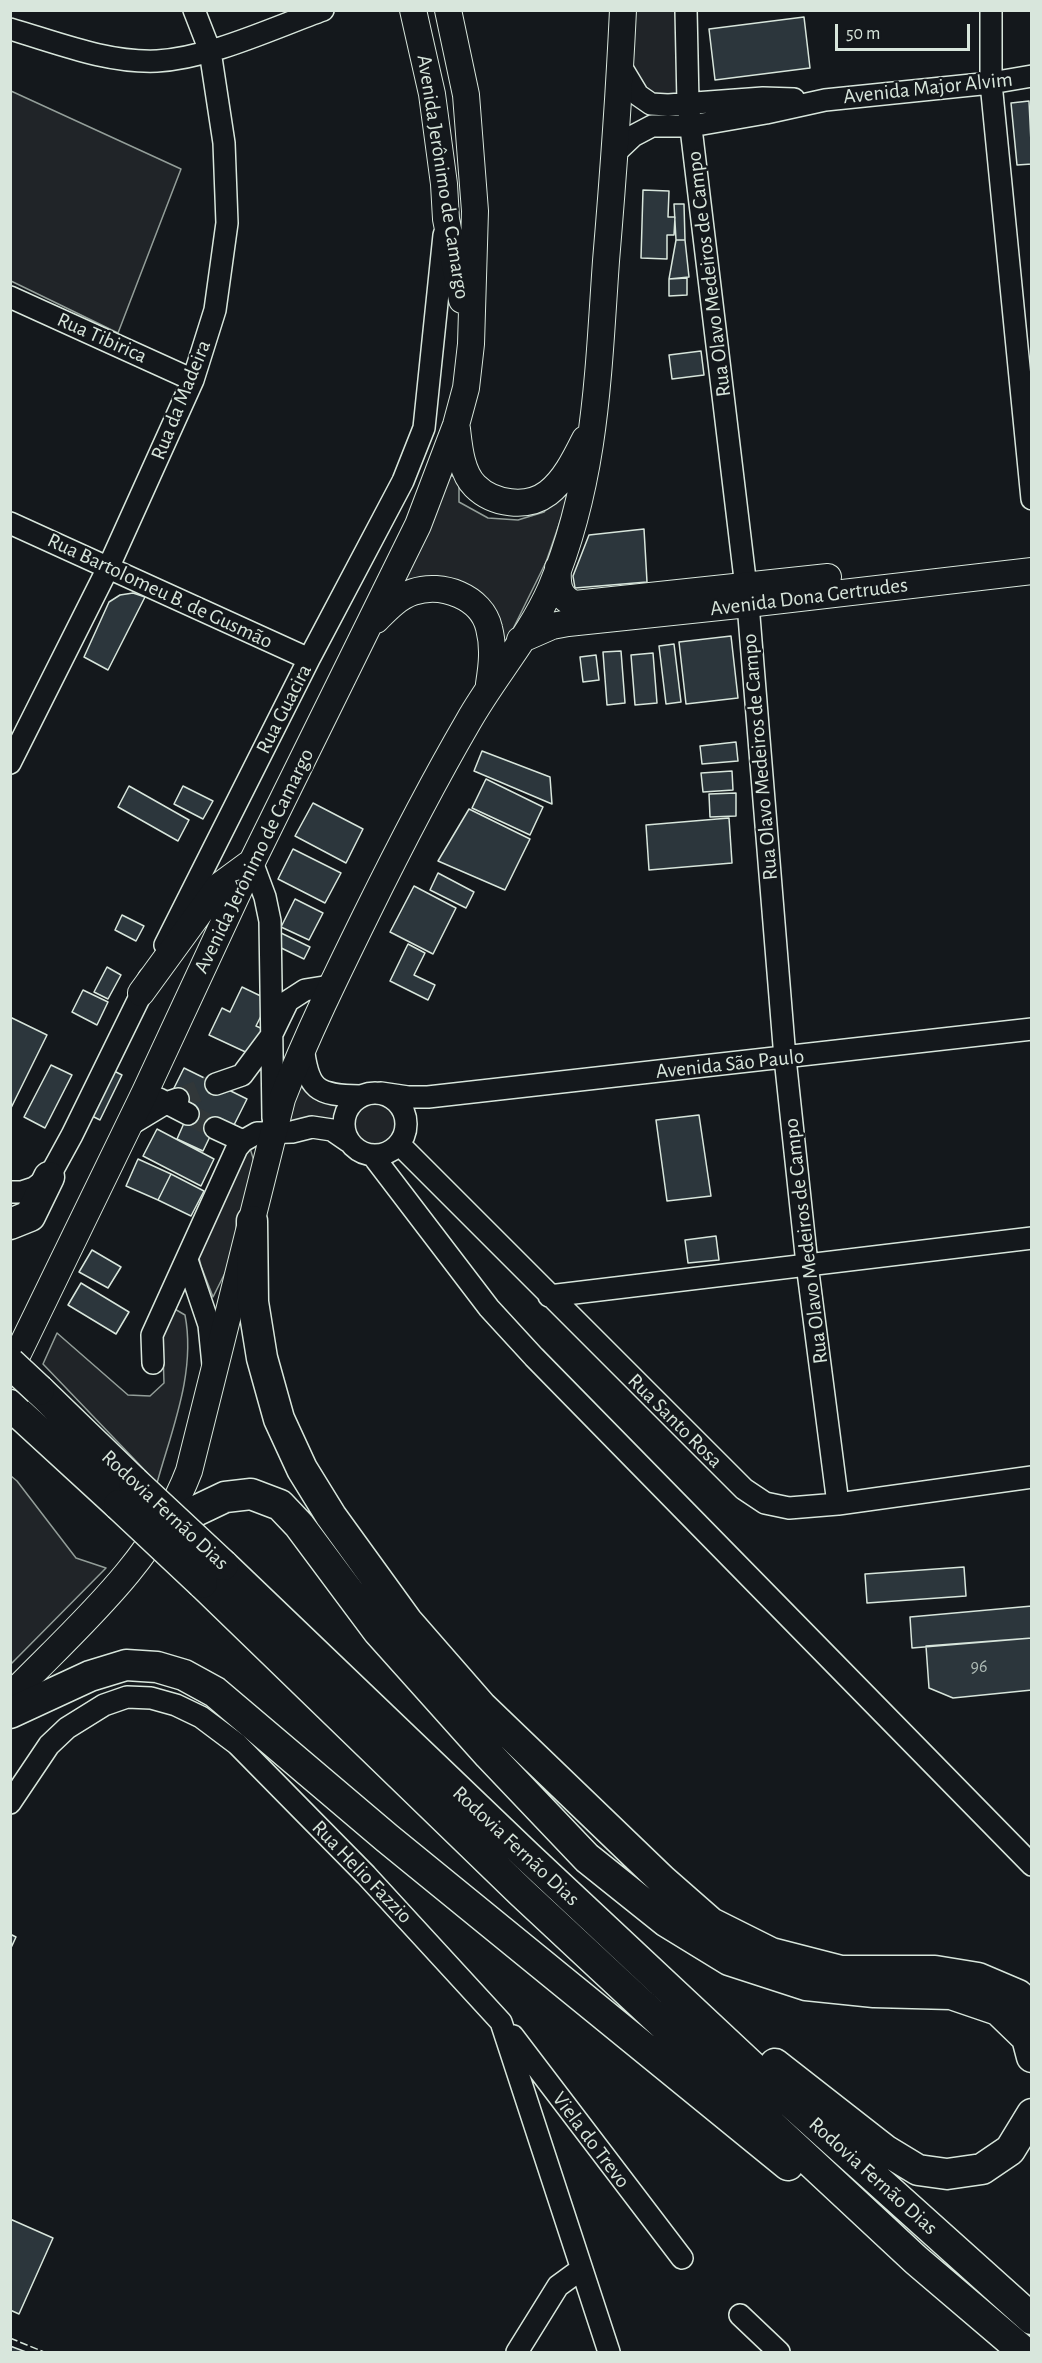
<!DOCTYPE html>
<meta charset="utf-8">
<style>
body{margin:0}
#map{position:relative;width:1042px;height:2363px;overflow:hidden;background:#14181c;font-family:"Alegreya Sans",sans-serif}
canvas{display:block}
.frame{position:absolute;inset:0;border:12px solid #d8e6dc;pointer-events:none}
.scale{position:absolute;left:835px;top:24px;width:135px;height:27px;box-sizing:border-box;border:3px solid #d8e6dc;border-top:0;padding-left:8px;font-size:18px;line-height:21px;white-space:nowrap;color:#d8e6dc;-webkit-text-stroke:4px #14181c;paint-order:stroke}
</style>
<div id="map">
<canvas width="1042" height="2363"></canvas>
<div class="frame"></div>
<div class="scale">50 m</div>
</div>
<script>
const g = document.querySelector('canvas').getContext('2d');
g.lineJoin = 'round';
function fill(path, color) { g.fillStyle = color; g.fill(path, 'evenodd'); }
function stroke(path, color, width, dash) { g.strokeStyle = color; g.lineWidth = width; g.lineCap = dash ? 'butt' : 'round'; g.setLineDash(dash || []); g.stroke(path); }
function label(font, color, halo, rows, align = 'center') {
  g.font = font + ' "Alegreya Sans",sans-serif'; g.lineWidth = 4.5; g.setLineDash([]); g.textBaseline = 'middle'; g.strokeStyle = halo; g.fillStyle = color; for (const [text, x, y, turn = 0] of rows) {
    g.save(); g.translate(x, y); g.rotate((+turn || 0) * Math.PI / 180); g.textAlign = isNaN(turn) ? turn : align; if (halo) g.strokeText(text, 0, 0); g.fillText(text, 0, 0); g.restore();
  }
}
const green = new Path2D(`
 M634 11H679V96L655 98 633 77Z
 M11 91 181 169 118 333 11 281Z
 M450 475 459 479V502L488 518 518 520 544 512 565 487 570 493 546 562 511 633 506 646 499 648 484 598 465 583 436 576 395 587Z
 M300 1079 304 1089 309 1091 349 1103 341 1120V1130L288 1128Z
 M371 1102C386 1104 404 1115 396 1133 381 1166 318 1128 371 1102Z
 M249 1145 254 1161 229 1265 213 1297 201 1266 197 1250Z
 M173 1308 185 1315C196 1372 172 1429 157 1483L43 1364 57 1333 128 1395 150 1396 164 1383 162 1321Z
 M11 1476 17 1481 76 1558 106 1568 11 1664Z`);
const building = new Path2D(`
 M804 17 810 68 715 80 709 29Z
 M1029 101 1032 164 1017 165 1011 103Z
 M643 190 669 191 668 217H675L674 235H667V259L641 258Z
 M674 204H684L685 240H676Z
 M676 240H685L689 277 669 279Z
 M687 278V295L669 296V279Z
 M701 351 704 375 672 379 669 355Z
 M644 529 647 582 575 588 573 576 589 535Z
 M133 593 145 597 108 670 84 657 109 602 120 595Z
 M731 636 738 698 686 704 679 642Z
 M674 644 681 702 666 704 659 646Z
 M621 651 625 703 607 705 603 652Z
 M653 653 657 703 635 705 631 655Z
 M596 655 599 680 583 682 580 657Z
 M736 742 738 761 702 764 700 746Z
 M482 751 550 777 552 804 474 771Z
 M732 771 733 790 703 792 701 773Z
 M486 779 543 807 530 835 472 808Z
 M129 786 189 820 178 841 118 807Z
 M183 786 213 801 203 819 174 804Z
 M736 793V816L710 817 709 794Z
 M313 803 363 829 346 863 295 836Z
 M469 809 530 839 505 890 438 861Z
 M729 818 732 863 649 870 646 825Z
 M293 849 341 873 325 903 278 879Z
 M438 873 474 892 466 908 430 890Z
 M414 886 456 908 433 954 390 932Z
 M295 899 323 913 309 940 281 927Z
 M122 915 144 926 136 941 115 930Z
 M281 933 310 947 304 959 275 945Z
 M408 944 425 953 414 975 435 985 428 1000 390 981Z
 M107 967 121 975 108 999 94 992Z
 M242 987 269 1000 256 1026 265 1030 252 1055 209 1035 222 1008 230 1012Z
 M83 990 108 1002 97 1025 72 1012Z
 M10 1017 47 1035 10 1110Z
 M51 1065 72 1075 45 1128 24 1117Z
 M184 1068 247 1099 233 1127 218 1120 203 1151 177 1139 188 1114 170 1096Z
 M114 1071 122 1075 100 1120 92 1116Z
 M699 1115 711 1196 667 1201 656 1120Z
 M157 1129 214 1159 201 1186 143 1156Z
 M138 1159 171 1174 158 1200 126 1186Z
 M171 1174 204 1191 191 1216 158 1200Z
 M716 1236 719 1260 688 1263 685 1240Z
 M92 1250 121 1267 108 1288 79 1272Z
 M81 1283 129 1312 116 1334 68 1305Z
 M964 1567 966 1596 867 1603 865 1574Z
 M1032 1606V1638L912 1648 910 1617Z
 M1032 1638V1690L953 1698 929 1688 926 1646Z
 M10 1934 16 1937 10 1950Z
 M10 2219 53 2238 19 2314 10 2310Z
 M10 2346 26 2352H10Z`);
const minorTunnel = new Path2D(`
 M178 1099 216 1084
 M188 1114 215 1128`);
const minor = new Path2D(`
 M686 10 688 103 748 604 785 1058 807 1264 838 1504
 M991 10V83L1032 499
 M10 29C58 43 107 63 157 61 210 58 273 28 323 10
 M620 65 638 95 651 104 668 105 763 98 794 99
 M615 153 633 136 652 126H691L766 113 825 100 991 83 1032 76
 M10 297 193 380
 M10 523 309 659
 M10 763 109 566 193 380 215 310 227 223 224 143 210 51 194 10
 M252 862 265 897 270 921 273 1118
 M165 945 309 659 403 481 424 428 444 235
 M303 1046C308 1090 316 1095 360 1096
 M216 1084 242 1075 271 1036 288 1001 305 990 330 986
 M344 1124a31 31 0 1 1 62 0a31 31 0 1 1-62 0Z
 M381 1093 408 1097H428L1032 1029
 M159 1099 188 1114
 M128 1126 166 1103 178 1099
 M215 1128 243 1141
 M399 1144 744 1489 765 1503 789 1508 838 1504 1032 1477
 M373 1156 489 1308 534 1357 1032 1865
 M10 1192H22L34 1188 49 1177 72 1135 149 978
 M187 1260 209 1325 213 1365
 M549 1296 1032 1238
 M153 1363 152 1335 237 1148 243 1141 257 1133 292 1132 312 1127 332 1130 348 1141
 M10 1803 49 1745 67 1728 104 1705 127 1697 151 1698 176 1705 201 1717 237 1744 366 1875 501 2022 609 2352
 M513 2036 682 2258
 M740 2315 779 2352
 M517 2352 558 2286 580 2270`);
const major = new Path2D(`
 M413 10 432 94 444 184 446 219 462 300
 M457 429C459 446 461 472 475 486 493 504 527 509 548 493 565 480 576 457 585 439
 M558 568C557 584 558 598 575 604L828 577
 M376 620C387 609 398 597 413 592 442 582 482 597 489 628 494 647 492 665 489 684
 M520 640 552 626 568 623 748 604 1032 571
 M141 993 219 886 249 864
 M10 1370 145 1092 252 862 418 525 456 425 466 388 471 344 475 211 466 95 448 10
 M10 1696C76 1628 155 1561 189 1471L282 1099C307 1035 337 974 367 913 399 848 432 784 468 722 494 676 530 636 551 588 596 480 598 375 606 261 613 178 619 94 623 10`);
const highway = new Path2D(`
 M252 1221 253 1302 262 1358 279 1419 302 1469 331 1516 407 1621 482 1707 662 1880 711 1923 771 1953 841 1971H935L978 1978 1018 1995 1032 2008
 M10 1224 30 1216 49 1177
 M39 1390 134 1482
 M10 1405 119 1505
 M162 1527 225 1497 251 1494 280 1505 299 1525 378 1631 489 1755 587 1858 667 1922 729 1960 806 1985 874 1992 951 1994 998 2010 1027 2038 1032 2057
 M223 1565 527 1856 776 2089 1032 2319
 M202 1583 521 1892 916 2260 1024 2352
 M10 1713 90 1676 126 1665 157 1667 184 1675 215 1692 387 1838 788 2165
 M775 2064 885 2150 918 2170 947 2174 982 2169 1010 2150 1032 2114`);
const highwayBridge = new Path2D(`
 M10 1363 39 1390
 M134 1482 223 1565
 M119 1505 202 1583`);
const fence = new Path2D(`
 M10 2338 44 2352`);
const numberNames = [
 ["96",979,1667]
];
const streetNames = [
 ["Avenida Major Alvim",928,88,-6],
 ["Avenida Jerônimo de Camargo",443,177,81],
 ["Rua Olavo Medeiros de Campo",709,274,-97],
 ["Rua Tibirica",102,338,24],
 ["Rua da Madeira",181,400,-68],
 ["Rua Bartolomeu B. de Gusmão",160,591,25],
 ["Avenida Dona Gertrudes",809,597,-7],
 ["Rua Guacira",284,709,-63],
 ["Rua Olavo Medeiros de Campo",760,757,-95],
 ["Avenida Jerônimo de Camargo",254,861,-64],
 ["Avenida São Paulo",730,1064,-6],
 ["Rua Olavo Medeiros de Campo",806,1241,-97],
 ["Rua Santo Rosa",675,1421,45],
 ["Rodovia Fernão Dias",165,1510,43],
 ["Rodovia Fernão Dias",516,1846,43],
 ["Rua Helio Fazzio",362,1872,46],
 ["Viela do Trevo",591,2140,53],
 ["Rodovia Fernão Dias",873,2176,42]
];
fill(green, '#202428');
stroke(green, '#939e99', 1.5);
fill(building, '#2c363c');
stroke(building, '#d8e6dc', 1.5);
stroke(minorTunnel, '#313739', 21, [21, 10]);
stroke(minor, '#d8e6dc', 24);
stroke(major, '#d8e6dc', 28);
stroke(highway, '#d8e6dc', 33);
stroke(minor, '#14181c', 21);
stroke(major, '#14181c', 26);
stroke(highway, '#14181c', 30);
stroke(highwayBridge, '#d8e6dc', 33, []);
stroke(highwayBridge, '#14181c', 30);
stroke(fence, '#d8e6dc', 1.5, [8, 3]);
label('18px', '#adbab4', null, numberNames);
label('21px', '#d8e6dc', '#14181c', streetNames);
</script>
